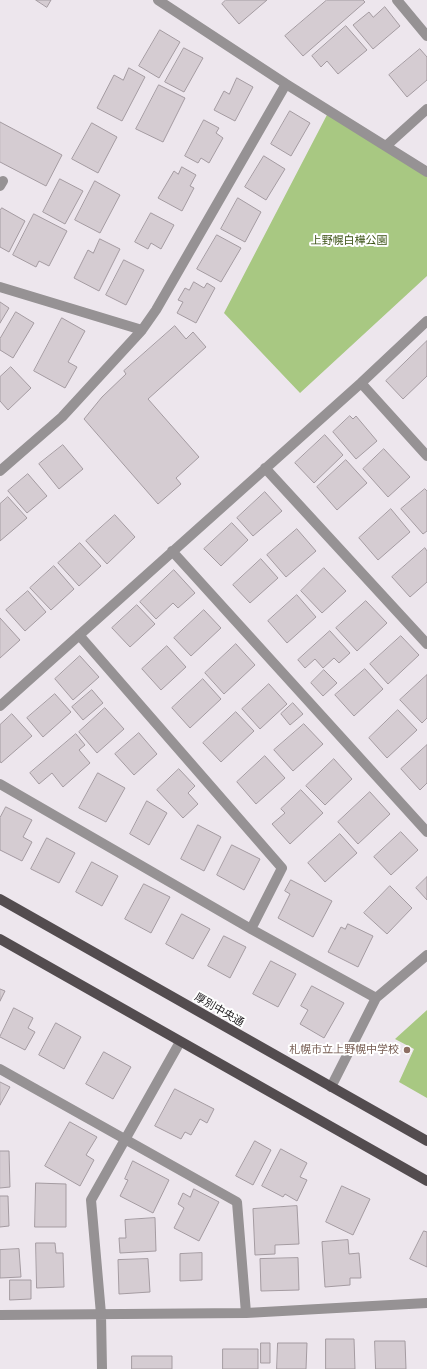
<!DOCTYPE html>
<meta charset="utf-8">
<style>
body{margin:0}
canvas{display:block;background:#ede6ed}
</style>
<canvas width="427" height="1369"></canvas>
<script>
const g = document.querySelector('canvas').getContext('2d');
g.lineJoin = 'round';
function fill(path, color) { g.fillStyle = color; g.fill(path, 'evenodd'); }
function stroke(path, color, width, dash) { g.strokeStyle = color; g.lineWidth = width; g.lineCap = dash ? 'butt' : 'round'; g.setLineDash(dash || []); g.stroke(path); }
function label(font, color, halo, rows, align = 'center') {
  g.font = font + ' Arial,"Noto Sans JP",sans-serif'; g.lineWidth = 4; g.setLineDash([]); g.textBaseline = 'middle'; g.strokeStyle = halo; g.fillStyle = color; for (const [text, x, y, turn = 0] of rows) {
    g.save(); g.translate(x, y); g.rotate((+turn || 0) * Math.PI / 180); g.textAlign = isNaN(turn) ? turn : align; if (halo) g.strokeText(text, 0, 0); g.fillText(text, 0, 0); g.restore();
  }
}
const green = new Path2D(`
 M329 111 427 172V276L300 393 224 313Z
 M427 1010V1098L399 1082 414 1049 395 1039Z`);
const building = new Path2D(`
 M36 0H51L47 7Z
 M226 0H267L239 24 222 4Z
 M327 0H363L365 2 303 56 285 36Z
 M385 7 400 26 373 49 353 25 369 12 373 17Z
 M346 26 367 50 338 74 327 61 321 67 312 56Z
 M160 30 180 42 159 78 139 66Z
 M184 48 203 58 184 92 165 82Z
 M420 49 427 57V80L407 97 389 75Z
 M129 68 145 77 122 121 97 108 114 75 123 80Z
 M237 78 253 87 235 121 214 110 224 91 229 94Z
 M159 85 185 98 163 142 136 129Z
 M290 111 310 123 291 156 271 144Z
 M204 120 219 128 216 133 223 138 209 163 201 158 198 163 185 156Z
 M0 122 62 155 46 186 0 162Z
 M92 123 117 137 98 173 72 159Z
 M264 156 285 169 266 200 245 187Z
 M182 167 196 175 190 186 194 188 182 211 158 198 174 171 178 174Z
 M60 179 83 191 65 224 43 212Z
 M95 181 120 195 100 233 75 220Z
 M238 198 261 212 245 242 221 229Z
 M2 208 25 221 9 252 0 247V211Z
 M151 213 174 225 161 249 151 243 148 249 135 242Z
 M34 214 67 231 49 266 39 261 36 267 13 255Z
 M217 235 241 248 221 282 197 269Z
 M100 239 120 249 99 291 74 278 88 250 93 253Z
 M124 260 144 270 126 305 106 295Z
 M194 282 204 288 207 283 215 288 196 323 177 313 183 302 178 300 185 288 189 290Z
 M0 302 9 308 0 323Z
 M16 312 34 323 13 358 0 350V339Z
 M62 318 85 331 68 362 77 367 65 388 34 371Z
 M175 326 186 339 193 332 206 347 148 399 199 457 176 478 181 484 158 504 84 419 102 397 126 374 124 371Z
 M427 341V376L403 399 386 381Z
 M11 367 31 388 8 410 0 401V377Z
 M350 416 353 419 356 416 377 441 356 459 333 432Z
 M325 435 343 455 314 483 295 463Z
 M63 445 83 469 59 489 39 464Z
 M384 449 410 477 388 497 363 469Z
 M346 460 367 483 337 510 317 487Z
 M28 474 47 496 27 513 8 491Z
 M425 489 427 491V531L423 534 401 509Z
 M265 492 282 511 253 536 237 518Z
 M8 497 27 518 0 541V504Z
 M391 509 410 532 378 560 359 538Z
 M115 515 135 537 107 564 86 541Z
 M232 523 248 540 221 566 204 549Z
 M297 529 316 551 286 577 267 555Z
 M80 543 101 566 79 586 58 563Z
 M425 548 427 551V582L410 597 392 577Z
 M261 559 278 578 250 603 233 585Z
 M54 566 74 589 51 610 30 588Z
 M324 568 346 591 322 613 301 591Z
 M174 570 195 593 178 608 173 603 156 619 140 602Z
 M28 591 46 612 25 631 6 610Z
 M297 595 316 617 287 643 268 621Z
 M366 601 387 623 357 651 336 628Z
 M137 605 155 624 130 647 112 628Z
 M204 610 221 628 191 656 174 638Z
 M0 618 20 640 0 658Z
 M330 631 350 653 339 663 334 658 323 668 315 659 305 668 298 660Z
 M401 636 419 655 388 684 370 664Z
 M236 644 255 665 224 694 205 673Z
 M167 646 186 667 161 690 142 669Z
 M80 656 99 677 73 700 55 679Z
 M365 669 383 689 354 716 335 695Z
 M324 670 337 683 323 696 311 683Z
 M427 675V718L422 723 400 700Z
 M203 679 221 699 190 728 172 708Z
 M269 684 287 704 260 729 242 709Z
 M92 690 103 703 83 720 72 707Z
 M55 694 71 712 43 737 27 718Z
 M293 703 303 714 290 725 281 714Z
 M105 708 124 729 97 753 79 732Z
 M398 710 417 730 387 758 369 738Z
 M236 712 254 731 221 762 203 743Z
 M12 714 32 736 1 763 0 761V725Z
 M304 724 323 744 293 771 274 750Z
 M139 733 157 754 134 775 115 754Z
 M76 734 85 745 79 750 90 763 63 787 52 773 39 784 30 773Z
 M427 745V783L420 790 401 769Z
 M265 756 285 778 256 804 237 782Z
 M334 759 352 779 325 805 306 786Z
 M179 769 195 786 188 793 198 804 183 818 157 790Z
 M98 773 125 788 106 822 79 808Z
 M301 790 323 813 290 844 272 824 285 813 281 809Z
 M370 792 390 814 358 844 338 822Z
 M147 801 167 813 149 845 130 834Z
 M6 807 32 820 23 837 32 842 22 861 0 850V818Z
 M198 825 221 837 204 871 181 859Z
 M401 832 418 850 391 875 374 857Z
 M340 834 357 853 325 882 308 863Z
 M47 838 75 853 59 883 31 869Z
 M232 845 260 859 244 890 217 875Z
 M92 862 118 876 102 906 76 892Z
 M427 877V900L416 888Z
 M291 880 332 901 313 937 278 918 290 894 285 891Z
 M144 884 170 897 151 933 125 919Z
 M390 886 412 908 387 934 364 913Z
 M182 914 210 929 193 959 166 944Z
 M348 924 373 936 358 967 328 952 341 927 345 929Z
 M224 936 246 947 230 978 208 966Z
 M271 961 296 974 278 1007 253 994Z
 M312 986 344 1003 324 1038 300 1024 308 1010 301 1006Z
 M0 989 5 991 0 1001Z
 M14 1008 33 1018 28 1028 35 1032 25 1050 0 1037Z
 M56 1023 81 1037 64 1069 39 1055Z
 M104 1052 131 1067 113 1099 86 1084Z
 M0 1082 10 1087 0 1105Z
 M175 1089 214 1109 207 1123 200 1119 191 1135 185 1132 181 1139 155 1126Z
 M70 1122 97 1137 86 1155 94 1160 80 1186 45 1166Z
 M255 1141 271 1150 253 1185 236 1176Z
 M281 1149 307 1163 300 1177 307 1180 297 1201 285 1194 283 1197 262 1186Z
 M0 1151H9L10 1187 0 1188Z
 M133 1161 169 1180 153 1213 120 1196 128 1180 125 1179Z
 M36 1183 66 1184V1227H35Z
 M342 1186 370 1199 353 1235 326 1222Z
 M194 1189 219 1202 199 1241 174 1228 184 1208 178 1204 183 1193 190 1197Z
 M0 1196H8L9 1226 0 1227Z
 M297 1206 299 1244 275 1245V1254L255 1255 253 1209Z
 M155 1218 156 1251 120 1253 119 1238H126L125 1220Z
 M424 1231 427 1232V1267L410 1259Z
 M348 1240 349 1254 359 1253 361 1278H350V1285L325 1287 322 1242Z
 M36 1243H55L56 1253H63L64 1287 37 1288Z
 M19 1249 21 1277 0 1278V1250Z
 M202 1253V1280L180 1281V1254Z
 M298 1258 299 1290 261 1291 260 1259Z
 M148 1259 150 1292 119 1294 118 1260Z
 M10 1280H31V1299L10 1300Z
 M326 1339H354L355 1369H326Z
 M375 1341H405L406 1369H376Z
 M261 1343H270V1363H261Z
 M278 1343H307L306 1369H277Z
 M223 1349H258V1369H223Z
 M132 1356H172V1369H132Z`);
const minor = new Path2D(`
 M158 0 286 84 427 172
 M397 0 427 36
 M386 146 427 109
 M0 186 3 181
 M0 287 142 330
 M361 383 427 456
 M265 468 427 644
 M0 471 62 417 142 330 156 310 286 84
 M172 551 427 832
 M79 635 282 868 251 929
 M0 706 361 383 427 321
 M0 784 251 929 376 998
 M0 1069 237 1202 246 1313
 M331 1087 376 998 427 955
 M0 1315 246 1313 427 1303
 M102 1369 101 1314 91 1200 180 1042`);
const major = new Path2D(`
 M0 899 427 1141
 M0 939 427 1181`);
const markers = [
 [407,1050,4,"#8d6e63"]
];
const parkNames = [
 ["上野幌白樺公園",349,241]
];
const streetNames = [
 ["厚別中央通",219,1010,30]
];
const educationNames = [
 ["札幌市立上野幌中学校",399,1050]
];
fill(green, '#a8c882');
fill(building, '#d5ccd2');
stroke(building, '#a49ba1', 1);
stroke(minor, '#969294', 10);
stroke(major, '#534c4f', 10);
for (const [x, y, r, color] of markers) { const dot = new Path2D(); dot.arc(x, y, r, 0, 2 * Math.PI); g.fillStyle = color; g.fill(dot); stroke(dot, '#fff', 1.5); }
label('11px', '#3b5215', '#fff', parkNames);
label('11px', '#1e1b1e', '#fff', streetNames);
label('11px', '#785e54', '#fff', educationNames, 'right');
</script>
